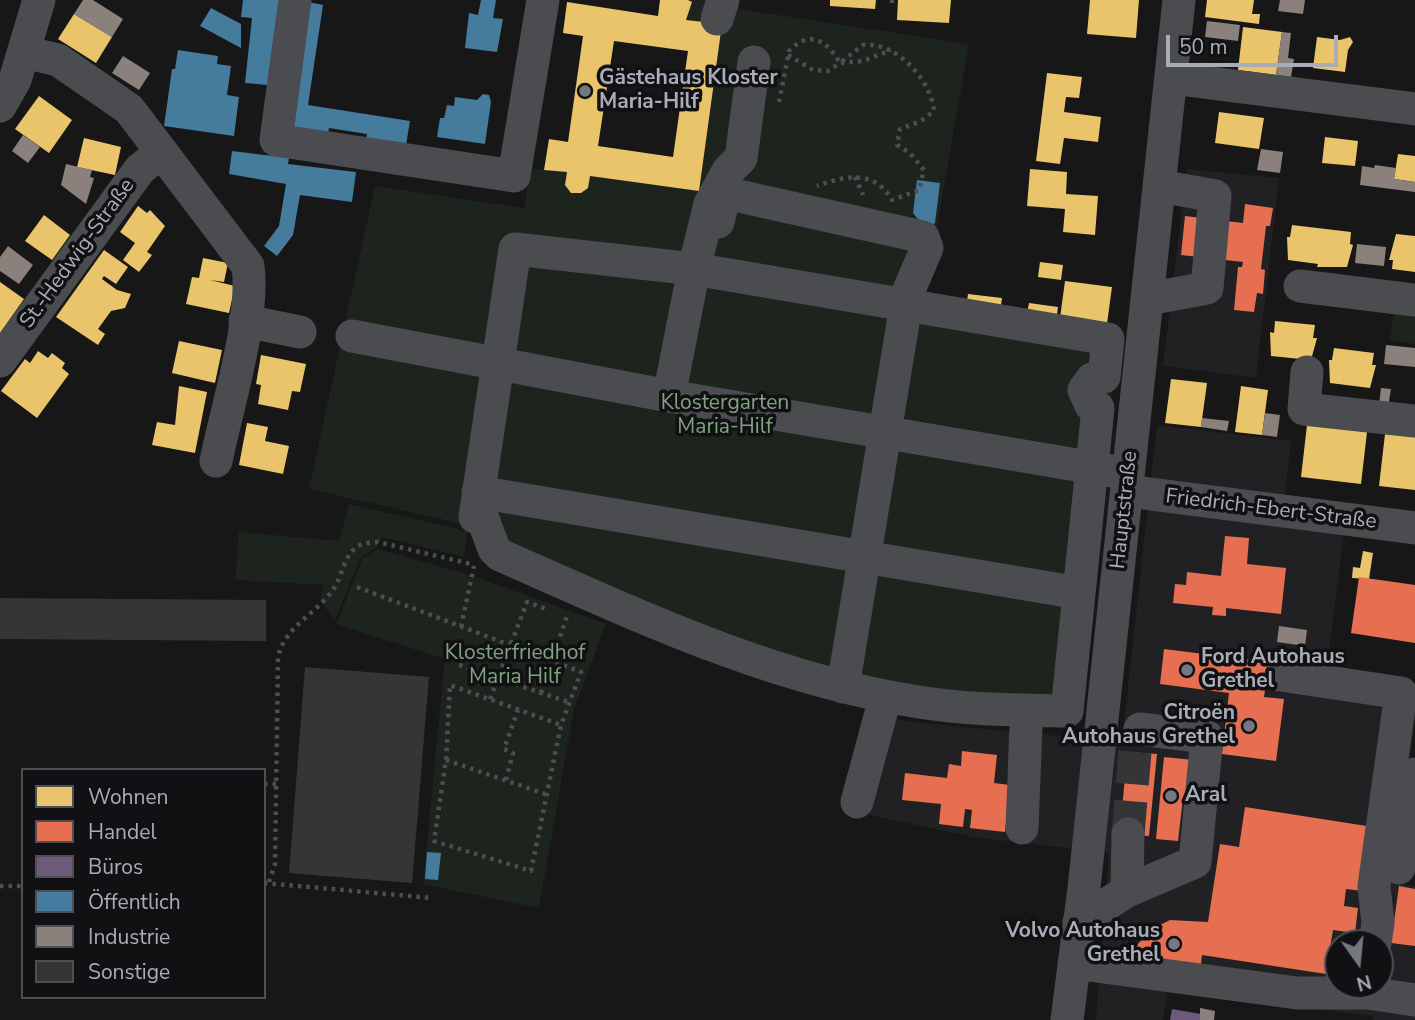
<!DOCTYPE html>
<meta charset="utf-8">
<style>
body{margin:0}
#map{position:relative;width:1415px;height:1020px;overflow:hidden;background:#171717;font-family:"Nunito Sans",sans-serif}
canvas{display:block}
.legend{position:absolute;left:21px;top:768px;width:245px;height:231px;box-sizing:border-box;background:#111113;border:2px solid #4d4f55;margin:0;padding:9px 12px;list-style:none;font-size:21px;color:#a8adb8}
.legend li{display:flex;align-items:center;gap:14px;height:35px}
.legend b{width:35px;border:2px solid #4d4f55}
.north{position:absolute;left:1324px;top:929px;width:70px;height:70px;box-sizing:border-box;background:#111113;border:2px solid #4d4f55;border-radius:50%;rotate:165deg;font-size:19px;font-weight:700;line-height:28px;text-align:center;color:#a8adb8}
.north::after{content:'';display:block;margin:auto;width:24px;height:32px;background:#757880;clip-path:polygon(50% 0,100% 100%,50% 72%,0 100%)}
.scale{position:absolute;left:1166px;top:35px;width:172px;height:32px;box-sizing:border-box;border:4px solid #a8adb8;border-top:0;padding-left:9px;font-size:21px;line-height:24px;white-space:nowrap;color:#a8adb8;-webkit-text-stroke:5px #111113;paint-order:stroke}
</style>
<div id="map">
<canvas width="1415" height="1020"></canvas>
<ul class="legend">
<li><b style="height:19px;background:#e9c46a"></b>Wohnen</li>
<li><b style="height:19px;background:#e76f51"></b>Handel</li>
<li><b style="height:19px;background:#6d597a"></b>Büros</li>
<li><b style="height:19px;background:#457b9d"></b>Öffentlich</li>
<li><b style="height:19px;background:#8a817c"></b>Industrie</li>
<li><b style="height:19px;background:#353536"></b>Sonstige</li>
</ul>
<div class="north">N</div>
<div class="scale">50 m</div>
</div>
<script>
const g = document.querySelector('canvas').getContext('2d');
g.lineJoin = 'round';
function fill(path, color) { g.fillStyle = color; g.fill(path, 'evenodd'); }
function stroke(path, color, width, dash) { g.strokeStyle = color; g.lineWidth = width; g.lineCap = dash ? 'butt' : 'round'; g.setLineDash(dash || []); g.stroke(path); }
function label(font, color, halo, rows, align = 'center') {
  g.font = font + ' "Nunito Sans",sans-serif'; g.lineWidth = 7; g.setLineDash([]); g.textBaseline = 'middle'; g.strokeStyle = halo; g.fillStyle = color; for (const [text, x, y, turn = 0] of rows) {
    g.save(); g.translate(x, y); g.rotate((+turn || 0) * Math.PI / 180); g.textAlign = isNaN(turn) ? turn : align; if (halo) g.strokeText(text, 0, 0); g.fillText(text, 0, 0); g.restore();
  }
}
const built = new Path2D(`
 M1187 169 1279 178 1256 378 1163 366Z
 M1157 425 1291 441 1281 525 1344 534 1326 672 1415 685V720L1394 883 1415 886V1020H1373V1016L1168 990 1163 1020H1096L1109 853 972 837 847 810 866 712 911 722 1122 742ZM1338 943H1380V985H1338Z`);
const green = new Path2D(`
 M688 0H738V9L969 44 923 305 1118 335 1075 721 776 677 481 528 309 489 375 186 524 208 531 168 567 172 572 193H581L588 188 590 176 699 191 722 25 686 20 692 3Z
 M1395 302 1415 305V344L1390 340Z
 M349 504 467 531 464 557 382 537 377 547 361 557 335 620 320 601 324 585 235 580 239 532 339 541Z
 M378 549 470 575 606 624 574 709 539 908 423 884 445 659 336 624 363 558Z`);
const homes = new Path2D(`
 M660 0H688L692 2 686 20 722 24 699 191 590 176 588 188 581 193H571L565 185 567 172 544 170 549 139 568 142 583 36 563 33 567 2 658 16ZM614 41 688 51 673 157 598 146Z
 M830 0H876L875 9 830 6Z
 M898 0H951L949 23 897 20Z
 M1090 0H1139L1136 38 1087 34Z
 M1207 0H1254L1252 14H1260L1259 24 1205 17Z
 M74 14 112 37 96 63 58 39Z
 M1243 27 1282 32 1276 75 1238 70Z
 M1317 37 1340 40 1350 37 1353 42 1348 50 1345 72 1313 68Z
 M1047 73 1082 77 1079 98 1066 97 1064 112 1101 117 1098 142 1064 138 1060 164 1036 161Z
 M39 96 72 120 49 153 15 129Z
 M1219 112 1264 118 1259 149 1215 143Z
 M1325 137 1358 141 1355 166 1322 163Z
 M84 138 121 147 115 175 77 167Z
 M1398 154 1415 156V182L1394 179Z
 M1030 169 1067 172 1066 194 1098 196 1095 235 1063 232 1065 209 1027 206Z
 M138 206 147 213 150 210 165 226 147 252 152 255 139 272 123 260 135 243 120 232Z
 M44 215 70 235 52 260 25 241Z
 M1292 225 1351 232 1350 244 1353 245 1347 267H1317L1318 264 1288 260 1287 237H1290Z
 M1396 234 1415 236V272L1392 269 1393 260H1389Z
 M104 250 128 267 116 284 104 276 102 279 117 290 131 294 125 308 111 311 98 329 105 334 98 345 56 317Z
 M203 258 228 263 224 282 210 280 235 286 229 313 186 304 192 277 199 278Z
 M1040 262 1063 265 1061 280 1038 277Z
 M1065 281 1112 287 1106 331 1059 325Z
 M0 282 24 299 0 333Z
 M968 294 1002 298 1000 312 966 308Z
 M1029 303 1058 307 1056 322 1026 318Z
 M1275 321 1315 325 1313 338H1317L1311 360 1271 356 1270 332 1274 333Z
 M179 341 222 350 215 383 172 373Z
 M1334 348 1374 353 1372 365H1376L1370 388 1330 383 1329 360H1332Z
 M38 351 48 358 52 353 65 363 62 368 69 374 37 418 1 391 25 359 30 363Z
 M261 355 306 364 300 392 292 391 288 410 258 404 261 385 256 384Z
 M1171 379 1207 383 1201 427 1165 423Z
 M179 386 207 392 195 453 152 445 157 422 175 425Z
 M1241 386 1268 390 1262 435 1235 432Z
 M247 423 268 427 265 441 289 446 283 474 239 465Z
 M1307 425 1367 432 1361 484 1301 477Z
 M1385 434 1415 437V490L1379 486Z
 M1363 551 1373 553 1369 579 1352 578 1353 567 1360 568Z`);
const shops = new Path2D(`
 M1245 204 1273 208 1270 226H1266L1261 269 1265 270 1263 294 1257 293 1254 312 1234 310 1238 267H1242L1243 262 1181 255 1185 216 1243 223Z
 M1225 536 1249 538 1247 564 1286 568 1281 614 1226 608V616L1212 615 1213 607 1173 603 1175 584 1186 585 1187 572 1221 576Z
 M1359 577 1415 585V643L1351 633Z
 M1164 649 1269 662 1264 697 1284 699 1276 761 1222 754 1229 693 1160 684Z
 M962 751 997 755 994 783 1010 785 1005 832 970 828 972 810 965 809 963 827 939 824 941 804 902 800 905 773 947 778 949 764 961 766Z
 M1127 752 1157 754 1149 836 1120 834Z
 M1164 757 1193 760 1190 799 1183 798 1178 841 1156 839Z
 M1245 807 1373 827 1363 891 1346 889 1344 906 1358 908 1355 933 1333 930 1326 974 1202 955 1200 973 1131 963 1138 944 1152 929 1170 920 1208 922 1220 844 1239 847Z
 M1399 886 1415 889V946L1391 943Z`);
const offices = new Path2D(`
 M1172 1009 1201 1014 1200 1020H1170Z`);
const public = new Path2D(`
 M243 0H287L279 86 245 83 252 18 241 17Z
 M481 0H496L493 18 503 19 497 52 465 48 469 13 478 15Z
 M308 2 323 5 308 105 410 121 405 151 365 145 367 134 329 128 327 138 288 132Z
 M211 8 241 24V48L200 26Z
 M178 50 218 56 217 64 231 66 227 95 239 97 234 136 164 126 172 69H175Z
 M483 94 489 95 491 102 485 144 437 137 440 118H444L447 105 454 106 455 97 477 100Z
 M232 151 289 158 288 164 356 172 352 202 300 195 293 235 277 256 264 246 279 226 286 184 229 174Z
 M917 180 940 183 935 223 926 229 913 213Z
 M427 852 441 853 438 880 425 879Z`);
const industry = new Path2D(`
 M83 0H93L123 19 112 37 74 14Z
 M1280 0H1305L1303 14 1278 11Z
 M1207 21 1240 25 1238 41 1205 37Z
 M1282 32 1291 33 1288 58 1294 59 1291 77 1276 75Z
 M123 56 150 73 139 90 112 73Z
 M23 135 40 147 28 163 12 151Z
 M1261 149 1283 152 1280 173 1257 170Z
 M66 164 92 170 90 177 94 178 86 204 61 185Z
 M1375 165 1396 168 1394 179 1415 182V192L1360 185 1362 166 1374 168Z
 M1357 244 1386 247 1384 266 1355 263Z
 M8 246 33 265 19 284 0 271V257Z
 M1386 345 1415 348V367L1384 364Z
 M1381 388 1391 389 1388 407 1379 406Z
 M1265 413 1280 415 1277 437 1262 435Z
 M1202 418 1229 421 1227 431 1201 427Z
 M1279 626 1307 630 1305 646 1277 642Z
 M1200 1008 1215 1011 1214 1020H1200Z`);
const building = new Path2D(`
 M0 598 266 600V641L0 639Z
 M305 667 429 677 412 883 289 873Z`);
const minorTunnel = new Path2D(`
 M1128 834 1135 752`);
const path = new Path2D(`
 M892 3V0
 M788 55 813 70 828 71 840 63 863 61 891 50
 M779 102 789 51C810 29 827 41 840 63L863 45C895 41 931 79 934 111L921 121 900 129 897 145 910 153 924 170 919 190 892 200C875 170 846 175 817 186
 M855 177 863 195
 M357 587 581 672 561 725 531 871 434 841 446 760 450 685 561 725
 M461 627 474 566
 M459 665 571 703
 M541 693 567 616
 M490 699 527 602 549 610
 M446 760 545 794
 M506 780 513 753 504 749 518 710
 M264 784H276
 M269 882 275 864 278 658C284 625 320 613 336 585 343 572 344 556 357 547 363 542 371 543 378 542L471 564
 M264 883 432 898
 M0 886H23`);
const minor = new Path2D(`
 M295 0 276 140 514 176 543 0
 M717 19 723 0
 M24 52 58 60 129 109 248 266C255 319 227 407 216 461
 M754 62 741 158 728 171 710 204 694 269 906 305
 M1171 78 1415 109
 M0 106 15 80 39 0
 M718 222 725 193 923 237 927 248 903 304
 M1300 286 1415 300
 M1148 299 1207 288 1215 196 1160 186
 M245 321 300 332
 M352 336 669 396 1112 471
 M0 361 140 169 162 152
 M1307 372 1304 409 1415 421
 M669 396 694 269 515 249 475 517 483 519 494 549 500 555C634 614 773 680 919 702 968 710 1018 710 1067 711L1098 408 1091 405 1084 390 1092 379 1104 377 1108 339 906 305 843 687
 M1127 491 1415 528
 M478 492 1079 593
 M1281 675 1401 693 1374 886 1378 923 1375 943
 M857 802 882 709
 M1022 828 1026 726
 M1399 868 1415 774
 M1127 891 1195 862 1207 737 1140 729
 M1079 922 1127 891 1128 834
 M1074 963 1297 993H1368
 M1369 985 1368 993 1415 1000
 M1067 1020 1084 888 1179 0`);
const markers = [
 [585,91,7,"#757880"],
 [1187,670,7,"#757880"],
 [1249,726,7,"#757880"],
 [1171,796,7,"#757880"],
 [1174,944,7,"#757880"]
];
const poiNames = [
 ["Gästehaus Kloster",599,79],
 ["Maria-Hilf",599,103],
 ["Ford Autohaus",1201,658],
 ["Grethel",1201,682],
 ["Citroën",1235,714,"right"],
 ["Autohaus Grethel",1235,738,"right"],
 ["Aral",1185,796],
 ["Volvo Autohaus",1160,932,"right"],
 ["Grethel",1160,956,"right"]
];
const streetNames = [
 ["St.-Hedwig-Straße",78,254,-54],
 ["Hauptstraße",1125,510,-84],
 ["Friedrich-Ebert-Straße",1271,510,7]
];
const parkNames = [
 ["Klostergarten",725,404],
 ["Maria-Hilf",725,428],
 ["Klosterfriedhof",515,654],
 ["Maria Hilf",515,678]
];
fill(built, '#212123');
fill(green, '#1d241e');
fill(homes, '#e9c46a');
fill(shops, '#e76f51');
fill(offices, '#6d597a');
fill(public, '#457b9d');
fill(industry, '#8a817c');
fill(building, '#353536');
stroke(minorTunnel, '#343537', 33, [33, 17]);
stroke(path, '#4d4e52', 4.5, [3.5, 5]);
stroke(minor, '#4b4c50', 33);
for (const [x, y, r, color] of markers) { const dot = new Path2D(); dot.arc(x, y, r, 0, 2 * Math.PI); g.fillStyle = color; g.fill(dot); stroke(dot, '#111113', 2.5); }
label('bold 21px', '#a8adb8', '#111113', poiNames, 'left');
label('21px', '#a8adb8', '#111113', streetNames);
label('21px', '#7fa381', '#111113', parkNames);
</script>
